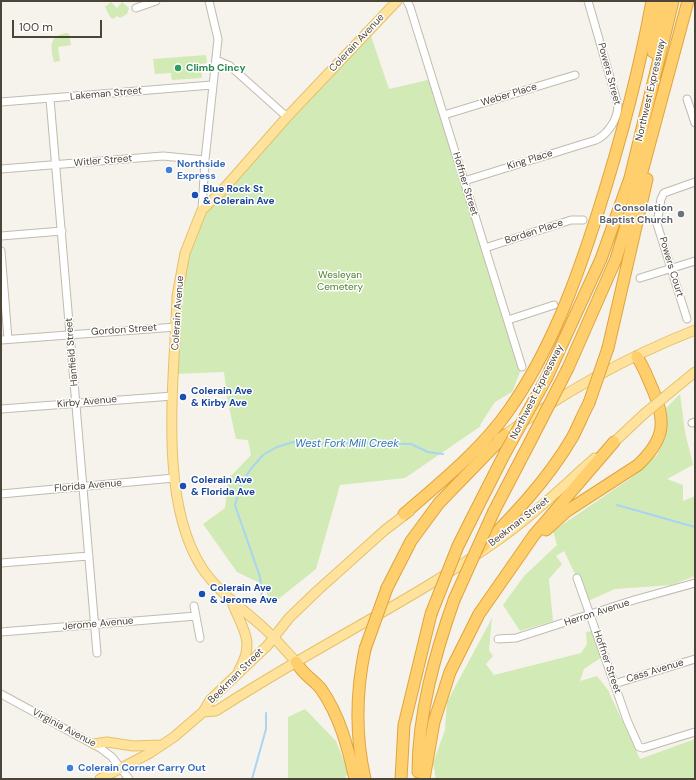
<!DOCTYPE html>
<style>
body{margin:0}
#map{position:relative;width:696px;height:780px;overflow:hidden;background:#f6f3ec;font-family:"DM Sans",sans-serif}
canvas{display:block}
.frame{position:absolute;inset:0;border:2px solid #4b4439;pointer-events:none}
.scale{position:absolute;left:12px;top:20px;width:90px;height:18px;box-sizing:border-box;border:2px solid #4b4439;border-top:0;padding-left:5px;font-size:12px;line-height:14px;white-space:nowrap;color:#4b4439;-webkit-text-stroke:3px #fff;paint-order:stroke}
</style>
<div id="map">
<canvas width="696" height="780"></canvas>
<div class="frame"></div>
<div class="scale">100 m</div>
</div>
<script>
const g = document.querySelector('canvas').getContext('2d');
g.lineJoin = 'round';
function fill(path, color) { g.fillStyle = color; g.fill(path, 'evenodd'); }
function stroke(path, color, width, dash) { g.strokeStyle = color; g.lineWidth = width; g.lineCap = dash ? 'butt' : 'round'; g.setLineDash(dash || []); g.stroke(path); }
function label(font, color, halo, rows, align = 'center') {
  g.font = font + ' "DM Sans",sans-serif'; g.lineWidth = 3; g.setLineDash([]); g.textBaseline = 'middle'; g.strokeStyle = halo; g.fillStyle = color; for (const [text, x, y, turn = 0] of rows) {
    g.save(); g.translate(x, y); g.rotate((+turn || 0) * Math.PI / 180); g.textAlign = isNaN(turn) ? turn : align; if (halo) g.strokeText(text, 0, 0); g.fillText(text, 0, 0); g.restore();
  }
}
const green = new Path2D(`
 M111 2 117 8 122 2 129 8 127 14 120 18 117 16 113 19 110 17 105 7Z
 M369 30 389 89 432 79 522 367 512 392 495 402 480 425 481 426 405 478 340 485 316 569 271 605 264 585 237 572 203 524 225 508 228 479 251 455 248 440 236 439 227 398 224 372 174 374 177 296 202 210Z
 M67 33 69 34 71 45 58 47 60 61 54 62C50 47 49 35 67 33Z
 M206 55 207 63 201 64 202 78 172 80 171 73 155 74 153 59Z
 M680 394 685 432 693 465 667 479 683 485V501L695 496V576L672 585 615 589 588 601 564 551 556 556 562 564 549 579 553 621 520 631 503 605 524 576 557 545 553 531 631 478 657 455 666 436V408Z
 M492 618 489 650 493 656 486 664 494 675 581 653 587 644 586 632 593 631 602 657 584 669 580 681 597 676 608 690 640 759 695 739V779H436L433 763 445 730 447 702Z
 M305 709 336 741 348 772 345 779H288V717Z`);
const stream = new Path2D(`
 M617 505 695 527
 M262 598 260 577 235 505 241 484 250 470 263 455 277 447 293 442 411 444 428 452 443 454
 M252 779 266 729V713`);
const minor = new Path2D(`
 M407 1 410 7 522 367
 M136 8 156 1
 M216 60 230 66 287 117
 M50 99 97 653
 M687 99 695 123
 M1 102 212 85
 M444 115 575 75
 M1 169 163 156 205 160
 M464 181 596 140C608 134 618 119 618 105L588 1
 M202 210 205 160 218 39 209 1
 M1 236 62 231
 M485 248 571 220H583
 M1 251 8 339
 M640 278 695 261
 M687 319 657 224 661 199 664 193 695 182
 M508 320 554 305
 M1 340 176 327
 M1 409 173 396
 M692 423 695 422
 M1 494 174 478
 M1 563 89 556
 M577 578 627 720 639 747 643 748 695 732
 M194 606 200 638
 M1 632 196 616
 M498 639 516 638 634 600 695 583
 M614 684 695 659
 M1 694 100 748 112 757 129 779`);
const major = new Path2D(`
 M673 390 695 372
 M499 439C559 395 626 357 695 330
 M610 446 644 414
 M232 602C242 629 256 641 239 670
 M296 662C286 651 276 639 265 629 243 609 219 593 202 568 157 498 175 376 177 296L185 253 202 210 220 193 287 117 397 1
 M203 712 216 711C309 650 410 602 501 538 534 515 564 485 595 458
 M94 744 107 742 133 746 161 745
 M100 779 150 753 174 737 203 712 210 700 267 646 289 618 317 591 385 530 410 511`);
const highway = new Path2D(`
 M653 52 662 1
 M608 348 647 179
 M568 368 616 259 639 183 688 1
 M547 377 601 259 630 178 673 1
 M494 511 530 442
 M404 514C441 482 481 450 509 410 551 350 576 281 598 212 620 143 639 72 652 1
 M471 520 504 455
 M546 530 567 511 638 465C664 440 667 423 653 390 648 379 644 367 637 357
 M476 553C512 517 546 482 572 438 578 427 583 414 589 403
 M387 588 411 541 439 503 505 435
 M296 662C303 675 313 679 321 689 340 716 348 748 355 779
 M418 772C418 714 435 654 454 600
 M365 779C355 735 356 692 365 649
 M401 779 404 725 431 614
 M424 779 434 722 450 672 479 614 534 535 614 442`);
const majorBridge = new Path2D(`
 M644 414 673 390`);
const highwayBridge = new Path2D(`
 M589 403 608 348
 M530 442 568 368
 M504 455 547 377
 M454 600 494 511
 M431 614 458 546 471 520
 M365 649 387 588`);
const markers = [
 [178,68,4,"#2e9e5b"],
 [169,170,4,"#3f7fe0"],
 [195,195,4,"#1a4fb4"],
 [681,214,4,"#6b7280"],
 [183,397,4,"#1a4fb4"],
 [183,486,4,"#1a4fb4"],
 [202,594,4,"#1a4fb4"],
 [70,768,4,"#3f7fe0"]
];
const streetNames = [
 ["Colerain Avenue",357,43,-47],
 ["Powers Street",609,74,75],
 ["Northwest Expressway",651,90,-77],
 ["Lakeman Street",106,94,-5],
 ["Weber Place",509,95,-17],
 ["King Place",530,160,-17],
 ["Witler Street",103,161,-5],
 ["Hoffner Street",465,184,73],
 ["Borden Place",534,232,-18],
 ["Powers Court",671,267,73],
 ["Colerain Avenue",178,313,-86],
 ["Gordon Street",124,330,-4],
 ["Hanfield Street",72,352,-95],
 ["Northwest Expressway",537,392,-63],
 ["Kirby Avenue",87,402,-5],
 ["Florida Avenue",88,486,-5],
 ["Beekman Street",519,522,-38],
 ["Herron Avenue",597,613,-18],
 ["Jerome Avenue",98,624,-5],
 ["Hoffner Street",607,662,71],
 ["Cass Avenue",655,671,-17],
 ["Beekman Street",236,676,-45],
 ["Virginia Avenue",64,728,28]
];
const leisureNames = [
 ["Climb Cincy",186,68]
];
const shopNames = [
 ["Northside",177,164],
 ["Express",177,176],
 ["Colerain Corner Carry Out",78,768]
];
const transitNames = [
 ["Blue Rock St",203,189],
 ["& Colerain Ave",203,201],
 ["Colerain Ave",191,391],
 ["& Kirby Ave",191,403],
 ["Colerain Ave",191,480],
 ["& Florida Ave",191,492],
 ["Colerain Ave",210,588],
 ["& Jerome Ave",210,600]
];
const worshipNames = [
 ["Consolation",673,208],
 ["Baptist Church",673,220]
];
const parkNames = [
 ["Wesleyan",340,275],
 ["Cemetery",340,287]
];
const waterNames = [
 ["West Fork Mill Creek",347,444]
];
fill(green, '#d2eab5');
stroke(stream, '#a9d4f2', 2);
stroke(minor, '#c2bbae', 9);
stroke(major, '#e6c16a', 11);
stroke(highway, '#e0a43c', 13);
stroke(minor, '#fff', 7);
stroke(major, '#ffe39c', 9);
stroke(highway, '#ffcf6e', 11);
stroke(majorBridge, '#e6c16a', 11, []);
stroke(highwayBridge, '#e0a43c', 13, []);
stroke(majorBridge, '#ffe39c', 9);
stroke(highwayBridge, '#ffcf6e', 11);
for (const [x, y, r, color] of markers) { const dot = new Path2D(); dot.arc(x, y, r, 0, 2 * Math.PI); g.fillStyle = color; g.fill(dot); stroke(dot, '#fff', 1.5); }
label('10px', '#4b4439', '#fff', streetNames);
label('bold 10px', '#27864d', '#fff', leisureNames, 'left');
label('bold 10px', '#366cbe', '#fff', shopNames, 'left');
label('bold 10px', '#164399', '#fff', transitNames, 'left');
label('bold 10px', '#5b616d', '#fff', worshipNames, 'right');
label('10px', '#4a7f2a', '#fff', parkNames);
label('italic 11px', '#2e7ab2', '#fff', waterNames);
</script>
